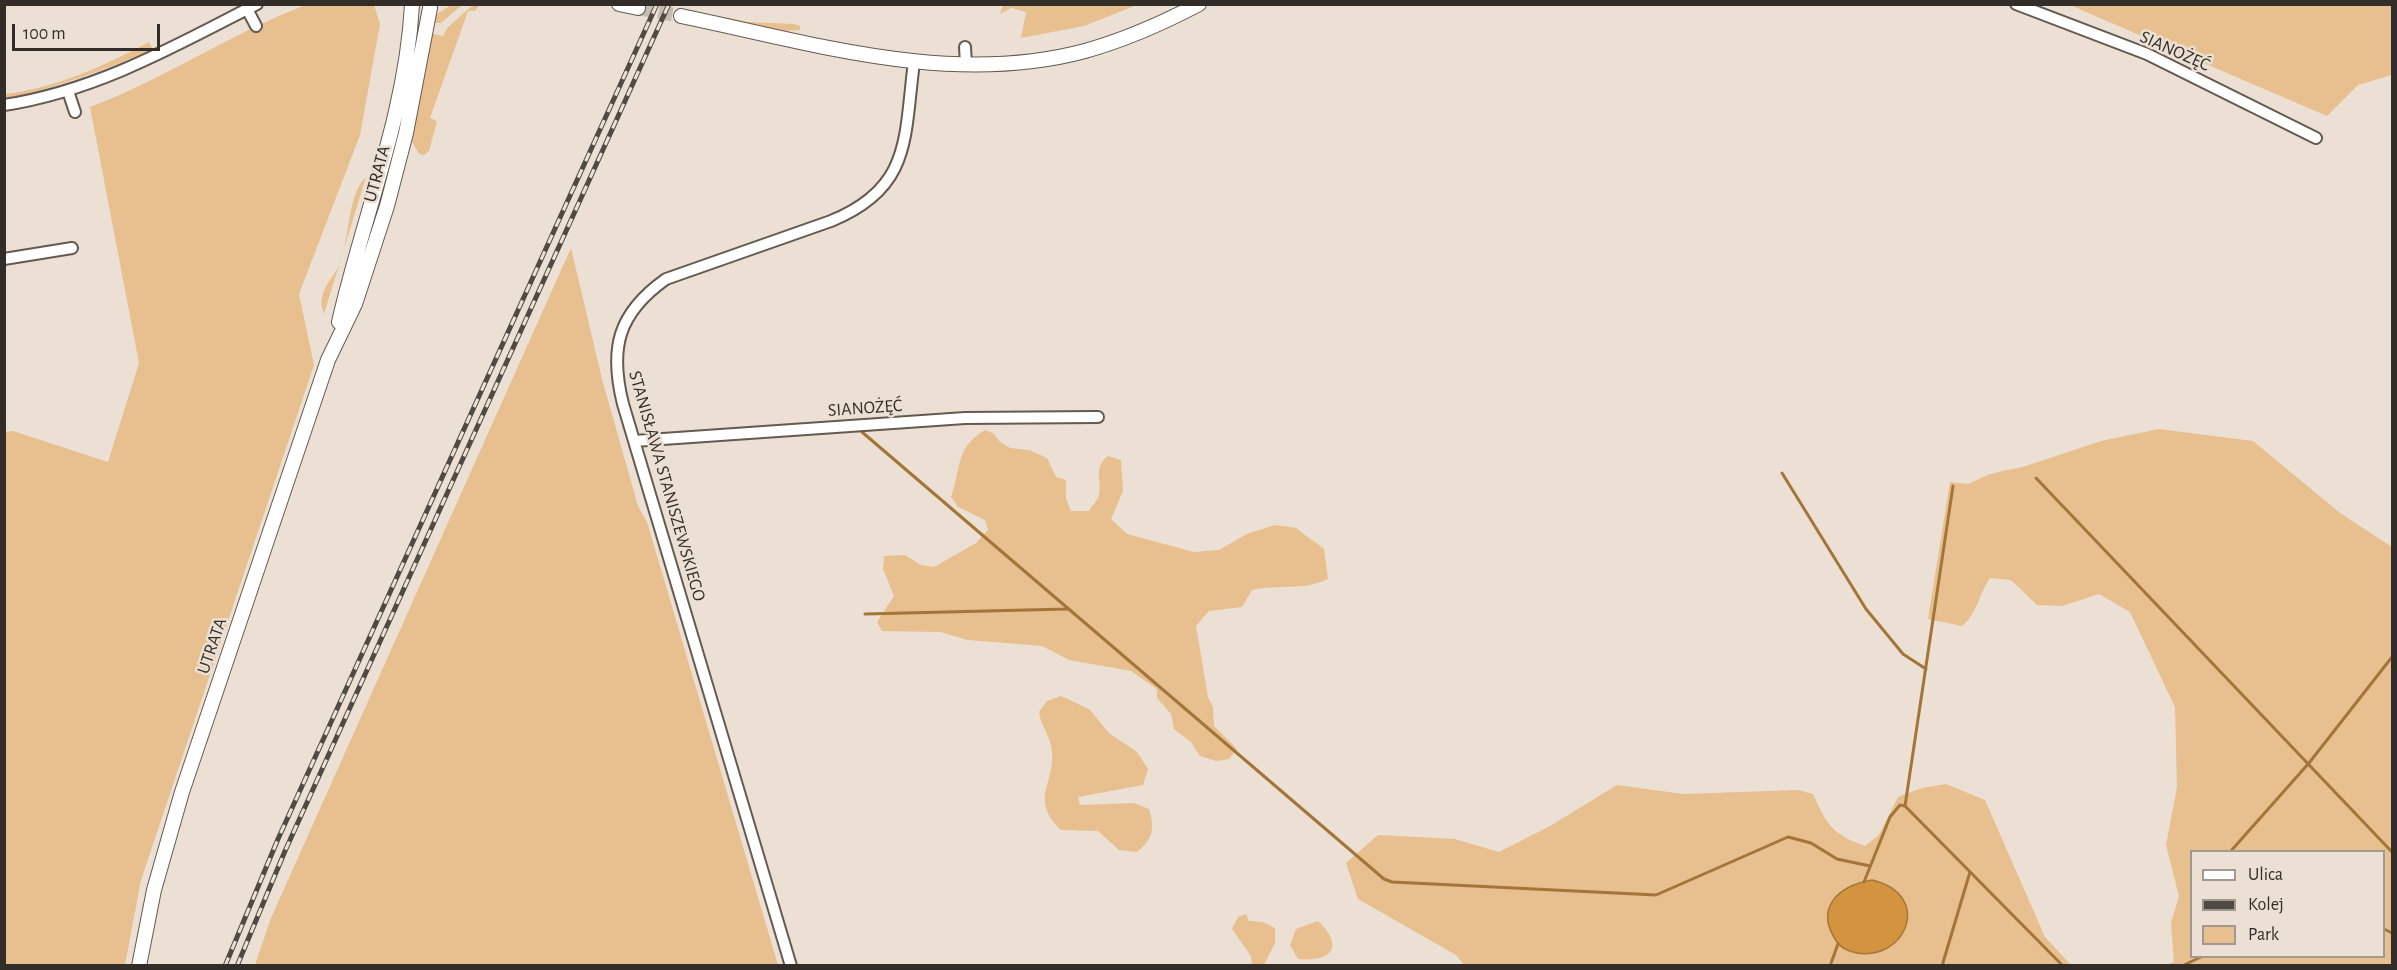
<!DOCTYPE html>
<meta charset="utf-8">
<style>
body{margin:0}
#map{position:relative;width:2397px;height:970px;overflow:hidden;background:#ebe0d3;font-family:"Alegreya Sans",sans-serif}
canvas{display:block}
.frame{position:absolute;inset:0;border:6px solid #322d29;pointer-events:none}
.legend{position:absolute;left:2190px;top:850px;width:195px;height:108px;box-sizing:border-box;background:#ebe0d3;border:2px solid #a1988f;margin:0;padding:8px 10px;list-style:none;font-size:18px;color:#322d29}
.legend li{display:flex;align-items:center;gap:12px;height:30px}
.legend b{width:30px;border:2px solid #a1988f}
.scale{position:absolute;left:12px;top:24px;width:148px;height:27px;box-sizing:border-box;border:3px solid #322d29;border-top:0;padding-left:8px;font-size:18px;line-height:21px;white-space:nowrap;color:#322d29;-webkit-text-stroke:4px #ebe0d3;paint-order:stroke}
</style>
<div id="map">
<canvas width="2397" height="970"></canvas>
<div class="frame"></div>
<ul class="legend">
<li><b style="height:8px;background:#fff"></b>Ulica</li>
<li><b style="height:8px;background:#504a44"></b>Kolej</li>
<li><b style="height:16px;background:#e8bf8e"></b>Park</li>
</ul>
<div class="scale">100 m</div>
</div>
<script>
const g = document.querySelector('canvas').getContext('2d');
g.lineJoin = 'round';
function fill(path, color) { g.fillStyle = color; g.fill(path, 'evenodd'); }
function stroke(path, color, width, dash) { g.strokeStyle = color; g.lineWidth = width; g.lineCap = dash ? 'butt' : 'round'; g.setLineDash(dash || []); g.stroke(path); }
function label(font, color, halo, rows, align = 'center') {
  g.font = font + ' "Alegreya Sans",sans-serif'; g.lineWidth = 5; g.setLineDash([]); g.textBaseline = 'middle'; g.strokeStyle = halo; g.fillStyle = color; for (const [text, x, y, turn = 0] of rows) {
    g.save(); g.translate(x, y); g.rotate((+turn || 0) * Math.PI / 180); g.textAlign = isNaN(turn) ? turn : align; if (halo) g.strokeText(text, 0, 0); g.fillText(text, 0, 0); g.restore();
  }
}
const green = new Path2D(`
 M306 5H374L380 24 360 135 299 294 314 365 141 880 125 965H5L4 432 13 431 108 462 139 363 90 107C165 79 231 33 306 5Z
 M451 5H462L441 23H431L437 14Z
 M473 5 479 6 475 11H468L430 118 437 121 429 151 424 155 419 154 411 140 429 33 443 36 448 27Z
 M1003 5V4L1137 5 1084 26 1021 38 1026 12 1011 8 1000 14Z
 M2070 5H2392V75L2358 85 2327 116 2164 46 2162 39 2155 35 2146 38Z
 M724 17 748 22 794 24 800 26V30L782 31 729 21Z
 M149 42 153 50C104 69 56 89 5 98V94C57 88 103 66 149 42Z
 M366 177 324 314C317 296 327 285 336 271 351 246 345 197 366 177Z
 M571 248 602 379 638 506 647 522 778 965H255L271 918Z
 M2159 429 2253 441 2340 513 2392 547V965H2166L2174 962 2171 923 2179 896 2166 845 2177 787 2175 707 2130 612 2099 594 2062 606 2037 605 2011 580 1990 578C1979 594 1977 614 1962 626L1928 619 1950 482 1968 484 1990 474 2026 466 2101 441ZM2192 852H2384V956H2192Z
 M985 430 993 433 1000 442 1010 448 1029 450 1047 458 1056 477 1066 480V499L1071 511H1089C1091 507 1096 502 1098 498 1104 482 1091 470 1108 456L1121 460 1123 491 1111 519 1127 534 1194 552 1219 550 1247 534 1275 525 1296 528 1324 549 1328 579C1303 591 1279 584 1252 590L1242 607 1209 611 1196 626 1208 697 1213 707 1214 726 1237 749 1229 759 1216 761 1200 756 1191 742 1174 729 1171 714 1157 698V689L1131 671 1069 660 1042 646 968 640 940 632 882 631 877 622 894 596 883 569 884 556 905 555 921 565 934 567 976 543 988 530 985 520 958 507 951 497C962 467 954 449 985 430Z
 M1061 696 1089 709 1109 733 1137 752 1148 769 1143 785 1078 797 1080 805 1134 803 1149 809C1155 828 1153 839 1137 852L1119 850 1098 831 1061 830C1026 797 1061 780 1050 742 1047 731 1041 725 1039 712L1047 701Z
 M1946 784 1985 800 2045 937 2071 965H1464L1456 955 1358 899 1346 863 1378 835 1455 839 1499 852 1550 826 1617 785 1683 794 1798 790 1813 794C1827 825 1832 834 1865 846L1879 835 1898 797 1922 788Z
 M1246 914 1249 921 1263 922 1275 928V943L1264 965H1252L1251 956 1232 929 1238 917Z
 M1318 921C1345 947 1332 962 1298 959L1290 945 1296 929Z`);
const water = new Path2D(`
 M1872 880C1934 895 1906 961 1857 953 1850 952 1841 948 1837 942 1814 909 1837 886 1872 880Z`);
const stream = new Path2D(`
 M862 432 1384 879 1392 882 1656 895 1788 837 1811 843 1837 859 1870 866
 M1782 473 1866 609 1903 654 1926 669
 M2036 478 2392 852
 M865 614 1067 609
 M1905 806 1953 486
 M2230 852 2309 763 2392 657
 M1864 882 1890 817 1900 805 1905 806 2063 966
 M2384 929 2392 933
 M1830 966 1838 944
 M1942 966 1970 872
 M2182 966 2203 956`);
const majorTunnel = new Path2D(`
 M638 8 681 16`);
const minor = new Path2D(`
 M2016 4 2147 54 2316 138
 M247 9 256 26
 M965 47 966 64
 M68 91 75 112
 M4 105C96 91 175 46 257 4
 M4 259 72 248
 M634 441 965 418 1098 417
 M791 966 623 404C609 348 618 313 666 279L831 221C912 188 904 138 914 62`);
const major = new Path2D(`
 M619 4 638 8
 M681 16C812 43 951 87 1085 51 1124 40 1163 23 1199 4
 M339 322C363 216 406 115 412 5
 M139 966 154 890 182 792 328 360 355 304 387 206 406 133 430 8`);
const rail = new Path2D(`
 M225 966 278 839 657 4
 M237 966 285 851 669 4`);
const streetNames = [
 ["SIANOŻĘĆ",2175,51,24],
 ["UTRATA",377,174,-75],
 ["SIANOŻĘĆ",865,408,-4],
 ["STANISŁAWA STANISZEWSKIEGO",667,486,74],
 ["UTRATA",212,646,-71]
];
fill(green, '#e8bf8e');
fill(water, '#d4943f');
stroke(water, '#a37538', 1.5);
stroke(stream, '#a37538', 3);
stroke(majorTunnel, '#c6bcb1', 14, [14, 7]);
stroke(minor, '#645a50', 14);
stroke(major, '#645a50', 16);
stroke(minor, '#fff', 10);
stroke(major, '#fff', 14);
stroke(rail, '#504a44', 5);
stroke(rail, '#ebe0d3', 3, [9]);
label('18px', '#322d29', '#ebe0d3', streetNames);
</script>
